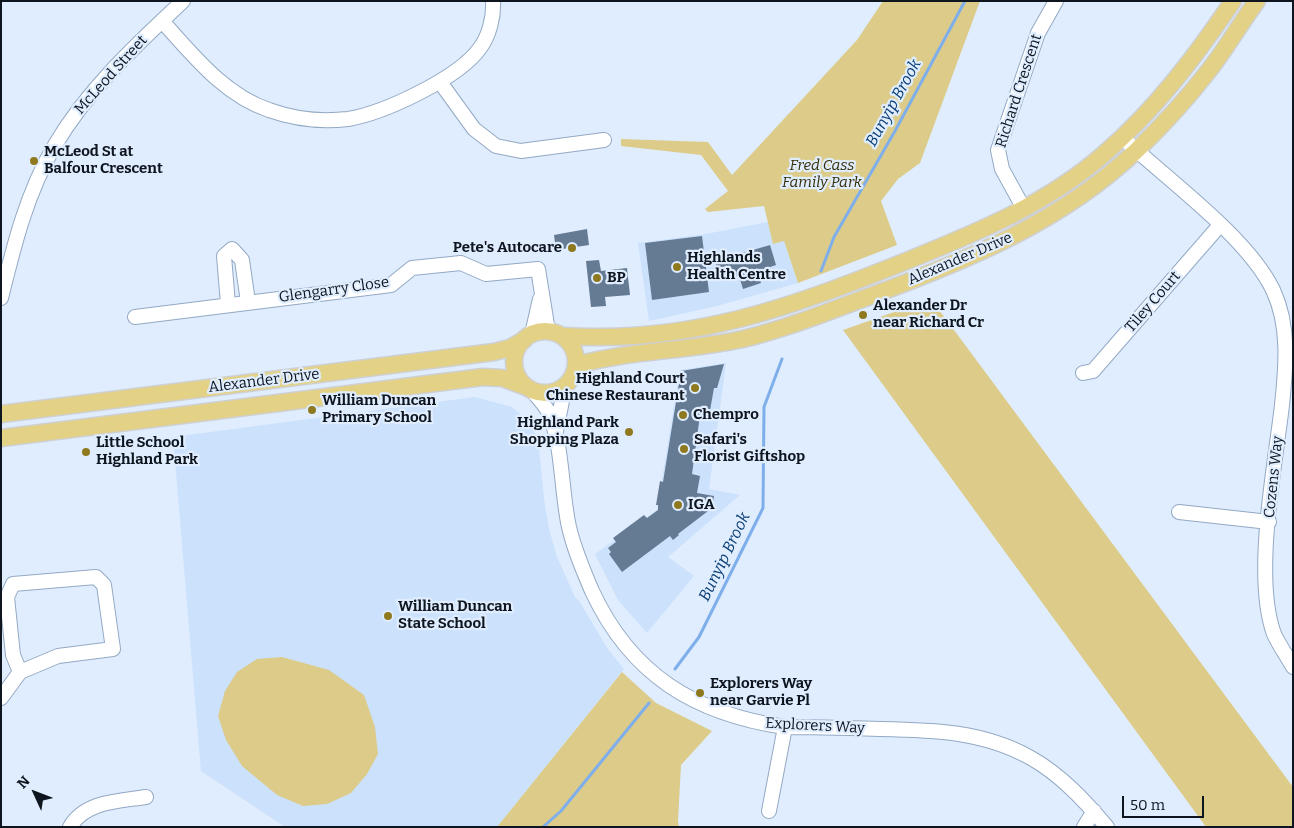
<!DOCTYPE html>
<style>
body{margin:0}
#map{position:relative;width:1294px;height:828px;overflow:hidden;background:#dfedfe;font-family:Bitter,serif}
canvas{display:block}
.frame{position:absolute;inset:0;border:2px solid #0e151f;pointer-events:none}
.north{position:absolute;left:10px;top:768px;width:50px;height:50px;-webkit-text-stroke:4px #dfedfe;paint-order:stroke;rotate:313deg;font-size:14px;font-weight:700;line-height:20px;text-align:center;color:#0e151f}
.north::after{content:'';display:block;margin:auto;width:18px;height:22px;background:#0e151f;clip-path:polygon(50% 0,100% 100%,50% 72%,0 100%)}
.scale{position:absolute;left:1122px;top:796px;width:82px;height:22px;box-sizing:border-box;border:2px solid #0e151f;border-top:0;padding-left:6px;font-size:15px;line-height:18px;white-space:nowrap;color:#0e151f;-webkit-text-stroke:4px #dfedfe;paint-order:stroke}
</style>
<div id="map">
<canvas width="1294" height="828"></canvas>
<div class="frame"></div>
<div class="north">N</div>
<div class="scale">50 m</div>
</div>
<script>
const g = document.querySelector('canvas').getContext('2d');
g.lineJoin = 'round';
function fill(path, color) { g.fillStyle = color; g.fill(path, 'evenodd'); }
function stroke(path, color, width, dash) { g.strokeStyle = color; g.lineWidth = width; g.lineCap = dash ? 'butt' : 'round'; g.setLineDash(dash || []); g.stroke(path); }
function label(font, color, halo, rows, align = 'center') {
  g.font = font + ' Bitter,serif'; g.lineWidth = 4.5; g.setLineDash([]); g.textBaseline = 'middle'; g.strokeStyle = halo; g.fillStyle = color; for (const [text, x, y, turn = 0] of rows) {
    g.save(); g.translate(x, y); g.rotate((+turn || 0) * Math.PI / 180); g.textAlign = isNaN(turn) ? turn : align; if (halo) g.strokeText(text, 0, 0); g.fillText(text, 0, 0); g.restore();
  }
}
const built = new Path2D(`
 M768 222 773 244 784 241 798 283 717 306 649 321 638 243 706 234Z
 M726 363 709 489 740 495 668 557 694 576 647 633 618 600 595 554 657 510 680 370Z
 M475 397 512 407 529 421 538 439 544 499 549 529 557 557 575 597 580 602 607 648 624 669 497 827H285L201 771 173 437Z`);
const green = new Path2D(`
 M883 1H980L920 163 898 179 881 201 897 245 798 283 784 241 773 244 764 206 708 212 705 209 728 191 701 155 621 146V139L708 142 732 175 857 40Z
 M931 299 1293 787V827H1206L843 330Z
 M282 657 329 670 364 695 375 727 378 754 367 774 351 793 327 804 303 806 277 795 242 766 226 740 218 716 225 691 237 672 257 659Z
 M622 672 656 703 712 731 681 765 678 821 679 827H497Z`);
const stream = new Path2D(`
 M821 271 834 237 895 131 965 1
 M675 669 699 637 763 508 764 407 782 359
 M543 827 561 811 649 703`);
const building = new Path2D(`
 M587 229 589 245 556 250 554 235Z
 M702 236 709 292 652 300 645 243Z
 M770 245 776 265 758 271 761 283 743 289 739 276 731 279 730 275 720 278 715 261Z
 M599 260 601 271 627 268 630 295 605 297 606 306 591 307 586 261Z
 M724 364 717 388H714L709 416 700 415 692 474 700 476 697 493 714 496 712 508 678 534 679 535 673 540 670 536 622 572 609 554 611 552 608 548 616 542 613 538 644 515 647 518 658 510V505H656L660 481 663 482 681 371Z`);
const minor = new Path2D(`
 M162 21C193 55 224 95 269 110 294 119 322 122 348 119 384 113 459 78 480 48 489 36 494 17 493 1
 M440 82 474 129 496 146 521 151 604 140
 M1122 137C1166 179 1247 236 1273 290 1290 326 1286 367 1282 405 1275 467 1253 576 1274 634 1279 645 1287 656 1293 667
 M1024 209 1002 169 998 150 1038 33 1056 1
 M1 298C14 245 27 192 55 145 88 89 136 45 183 1
 M228 304 224 256 232 249 242 260 248 302
 M135 317 391 285 412 268 461 263 486 274 538 269 548 331
 M532 334 540 299
 M1083 373 1093 371 1220 225
 M532 390C537 397 544 404 548 411 563 443 561 492 569 527 574 549 583 570 592 591 631 675 695 714 785 727 816 727 848 728 880 729 933 730 983 731 1031 758 1061 775 1085 801 1107 827
 M556 431 565 386
 M1179 512 1269 522
 M1 698 20 672 58 656 113 649 104 585 96 577 13 584 7 597 13 655 20 672
 M769 811 785 727
 M70 827C85 801 120 801 146 797
 M1084 827 1094 811`);
const major = new Path2D(`
 M514 362a31 31 0 1 1 62 0a31 31 0 1 1-62 0Z
 M564 336C692 344 792 307 909 260 978 232 1047 204 1104 154 1155 110 1195 57 1233 1
 M577 365C631 350 688 351 743 339 788 328 830 311 873 295 968 260 1061 222 1136 151 1161 127 1185 101 1206 74 1225 51 1239 25 1257 1
 M1 414 494 352 510 348 524 340
 M1 438 483 377 502 378 524 386`);
const markers = [
 [34,161,5,"#8f791f"],
 [572,248,5,"#8f791f"],
 [677,267,5,"#8f791f"],
 [597,278,5,"#8f791f"],
 [863,315,5,"#8f791f"],
 [695,388,5,"#8f791f"],
 [312,410,5,"#8f791f"],
 [683,415,5,"#8f791f"],
 [629,432,5,"#8f791f"],
 [684,449,5,"#8f791f"],
 [86,452,5,"#8f791f"],
 [678,505,5,"#8f791f"],
 [388,616,5,"#8f791f"],
 [700,693,5,"#8f791f"]
];
const streetNames = [
 ["McLeod Street",111,75,-48],
 ["Richard Crescent",1019,91,-72],
 ["Alexander Drive",960,259,-23],
 ["Glengarry Close",334,290,-8],
 ["Tiley Court",1153,302,-49],
 ["Alexander Drive",264,381,-7],
 ["Cozens Way",1274,477,-84],
 ["Explorers Way",815,726,3]
];
const poiNames = [
 ["McLeod St at",44,152],
 ["Balfour Crescent",44,169],
 ["Pete's Autocare",562,248,"right"],
 ["Highlands",687,258],
 ["Health Centre",687,275],
 ["BP",607,278],
 ["Alexander Dr",873,306],
 ["near Richard Cr",873,323],
 ["Highland Court",685,379,"right"],
 ["Chinese Restaurant",685,396,"right"],
 ["William Duncan",322,401],
 ["Primary School",322,418],
 ["Chempro",693,415],
 ["Highland Park",619,423,"right"],
 ["Shopping Plaza",619,440,"right"],
 ["Safari's",694,440],
 ["Florist Giftshop",694,457],
 ["Little School",96,443],
 ["Highland Park",96,460],
 ["IGA",688,505],
 ["William Duncan",398,607],
 ["State School",398,624],
 ["Explorers Way",710,684],
 ["near Garvie Pl",710,701]
];
const parkNames = [
 ["Fred Cass",822,166],
 ["Family Park",822,183]
];
const waterNames = [
 ["Bunyip Brook",894,103,-61],
 ["Bunyip Brook",725,557,-64]
];
fill(built, '#cbe1fc');
fill(green, '#dccb89');
stroke(stream, '#7eafeb', 3);
fill(building, '#657a93');
stroke(minor, '#93a9c4', 16);
stroke(major, '#cfd0d2', 19);
stroke(minor, '#fff', 14);
stroke(major, '#e3d186', 16);
for (const [x, y, r, color] of markers) { const dot = new Path2D(); dot.arc(x, y, r, 0, 2 * Math.PI); g.fillStyle = color; g.fill(dot); stroke(dot, '#dfedfe', 2); }
label('15px', '#0e151f', '#dfedfe', streetNames);
label('bold 15px', '#0e151f', '#dfedfe', poiNames, 'left');
label('italic 15px', '#352c07', '#dfedfe', parkNames);
label('italic 16px', '#0b3e74', '#dfedfe', waterNames);
</script>
